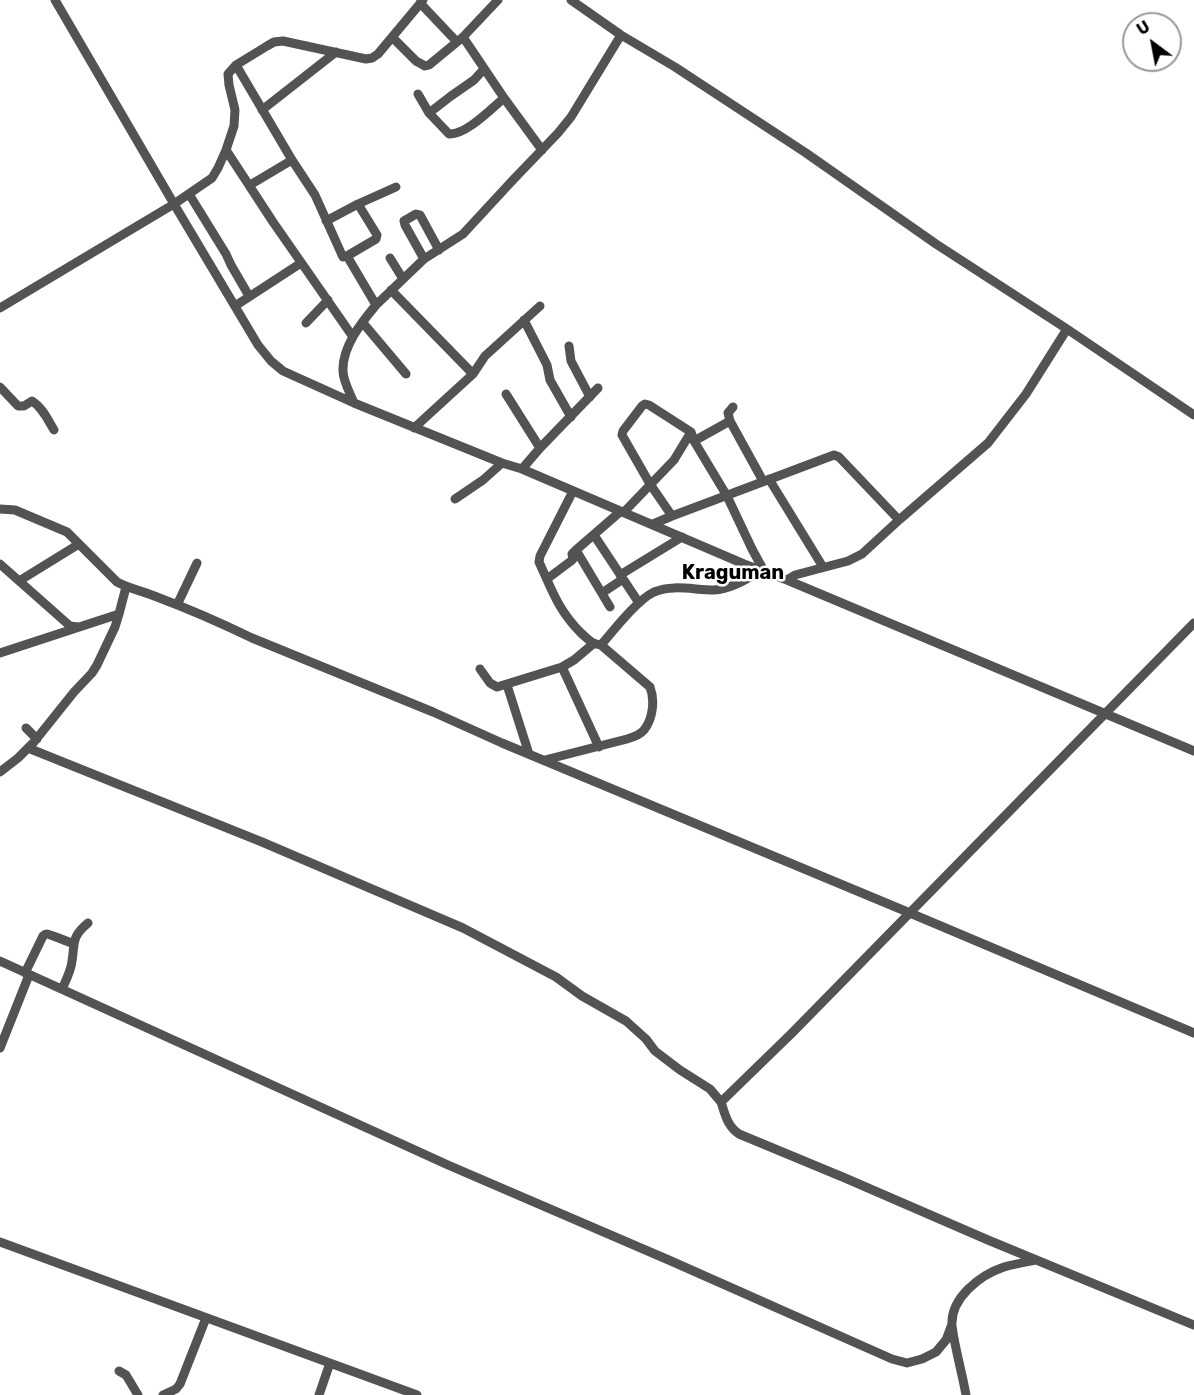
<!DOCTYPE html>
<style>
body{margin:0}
#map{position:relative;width:1194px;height:1395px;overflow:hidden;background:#fff;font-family:Rubik,sans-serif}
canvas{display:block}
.north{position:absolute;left:1122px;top:12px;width:60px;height:60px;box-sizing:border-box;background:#fff;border:2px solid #999;border-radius:50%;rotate:328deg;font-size:16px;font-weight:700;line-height:24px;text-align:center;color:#000}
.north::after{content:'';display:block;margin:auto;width:21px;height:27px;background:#000;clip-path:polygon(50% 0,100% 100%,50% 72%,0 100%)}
</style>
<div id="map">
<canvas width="1194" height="1395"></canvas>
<div class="north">U</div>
</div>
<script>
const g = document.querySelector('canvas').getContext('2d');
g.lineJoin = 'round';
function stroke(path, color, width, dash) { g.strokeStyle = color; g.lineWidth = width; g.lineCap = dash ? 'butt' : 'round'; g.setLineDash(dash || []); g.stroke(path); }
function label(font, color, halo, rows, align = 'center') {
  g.font = font + ' Rubik,sans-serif'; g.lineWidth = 5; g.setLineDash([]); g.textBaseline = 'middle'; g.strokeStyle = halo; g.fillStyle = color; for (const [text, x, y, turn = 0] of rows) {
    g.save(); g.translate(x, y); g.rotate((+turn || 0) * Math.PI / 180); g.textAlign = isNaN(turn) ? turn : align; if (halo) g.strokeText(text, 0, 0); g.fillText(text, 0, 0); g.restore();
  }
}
const minor = new Path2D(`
 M55 0 174 204 258 345 271 361 283 371 354 403 502 463 522 469 744 564 787 580 1194 751
 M571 0 621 35 675 67 806 153 936 244 1067 329 1194 415
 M420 3 457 42
 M392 37 416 61 425 66 429 65 463 37 498 0
 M463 37 504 98 542 150
 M236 65 292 160 315 195 342 255 343 257 347 256 376 305
 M418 94 429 113 449 134C466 135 491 109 504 98
 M262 110 336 52
 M429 113 451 96 474 80 484 69
 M226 150 273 222 353 337
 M250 185 292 160
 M189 194 226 254 231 265 249 296
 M326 221 358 204 396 187
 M347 256 376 239 377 235 358 204
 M390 258 403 279
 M424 259 405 225 404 221 416 214 420 215 439 250
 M391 290 473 374
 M235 306 301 263
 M0 308 174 204 212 178 218 168 226 150 234 126 235 110 229 85 228 74 236 65 267 46 274 42 283 41 366 59 372 58 378 54 423 0
 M524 320 547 365 550 380 571 417
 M306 323 328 300
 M363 323 406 374
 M569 346 571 361 590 397
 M0 387 18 406H24L32 401C42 407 48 420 54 430
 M506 394 540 448
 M354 403C350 393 343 381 343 371 342 347 361 323 376 305L424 259 463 234 512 181 558 133 571 117 621 35
 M733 407 728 413 730 421 763 481
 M414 428 473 374 485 356 540 306
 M694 441 730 421
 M522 469 540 448 598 388
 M769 479 823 567
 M573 491 540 556 539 562C552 590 558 610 581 633 588 639 591 644 601 645
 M455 499 483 480 502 463
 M0 509 15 510 67 532 117 582C130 589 143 591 157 597 189 609 221 623 252 638L433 712 502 743 910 913 1194 1033
 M624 512 674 460 691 432
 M672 516 650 484 622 435 623 431 642 406 645 404 649 405 691 432 694 441 727 496 752 549 764 571
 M653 524 672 516 834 455 839 457 899 520
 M594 535 639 603
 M576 550 610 607
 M0 564 70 626 78 627
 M620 575 682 537
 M547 579 571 561 573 559 572 554 576 550 621 511
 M787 580 795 575 848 561 862 554 899 520 988 443 1026 394 1067 329
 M19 581 79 544
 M602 593 623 579
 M177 605 197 563
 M1194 623 792 1033 721 1102C725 1114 727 1126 739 1134L845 1178 988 1240 1194 1325
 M0 653 119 614 126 587
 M562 667 599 747
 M480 669 490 683 497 687 562 667 574 660 593 644
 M507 685 529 754
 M26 728 37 739
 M28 748 262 842 463 928 556 977 582 996 626 1021 646 1039 655 1051 680 1070 710 1089 721 1102
 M545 760 627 739C634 737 640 735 644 730 653 719 655 700 650 687L601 645C614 630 637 600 654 592 673 584 694 590 714 590 730 589 748 579 761 570
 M0 772 18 758 34 742 74 692 92 673 97 665 115 627 119 614
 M0 961 448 1165 671 1261 892 1359 907 1363 922 1359 936 1352 946 1340 952 1324
 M25 973 43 936C44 935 45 934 47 934 48 934 70 942 73 944
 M62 989C66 980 71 971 72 961 75 943 71 937 88 923
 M0 1048 29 975
 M0 1242 417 1395
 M119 1371 126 1375 138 1395
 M163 1395 176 1389 180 1384 206 1318
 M319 1395 330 1363
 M966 1395C962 1372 955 1349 952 1326 950 1298 980 1275 1004 1267 1014 1264 1026 1262 1036 1260`);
const quarterNames = [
 ["Kraguman",733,573]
];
stroke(minor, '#535353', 9);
label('bold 20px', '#000', '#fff', quarterNames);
</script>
